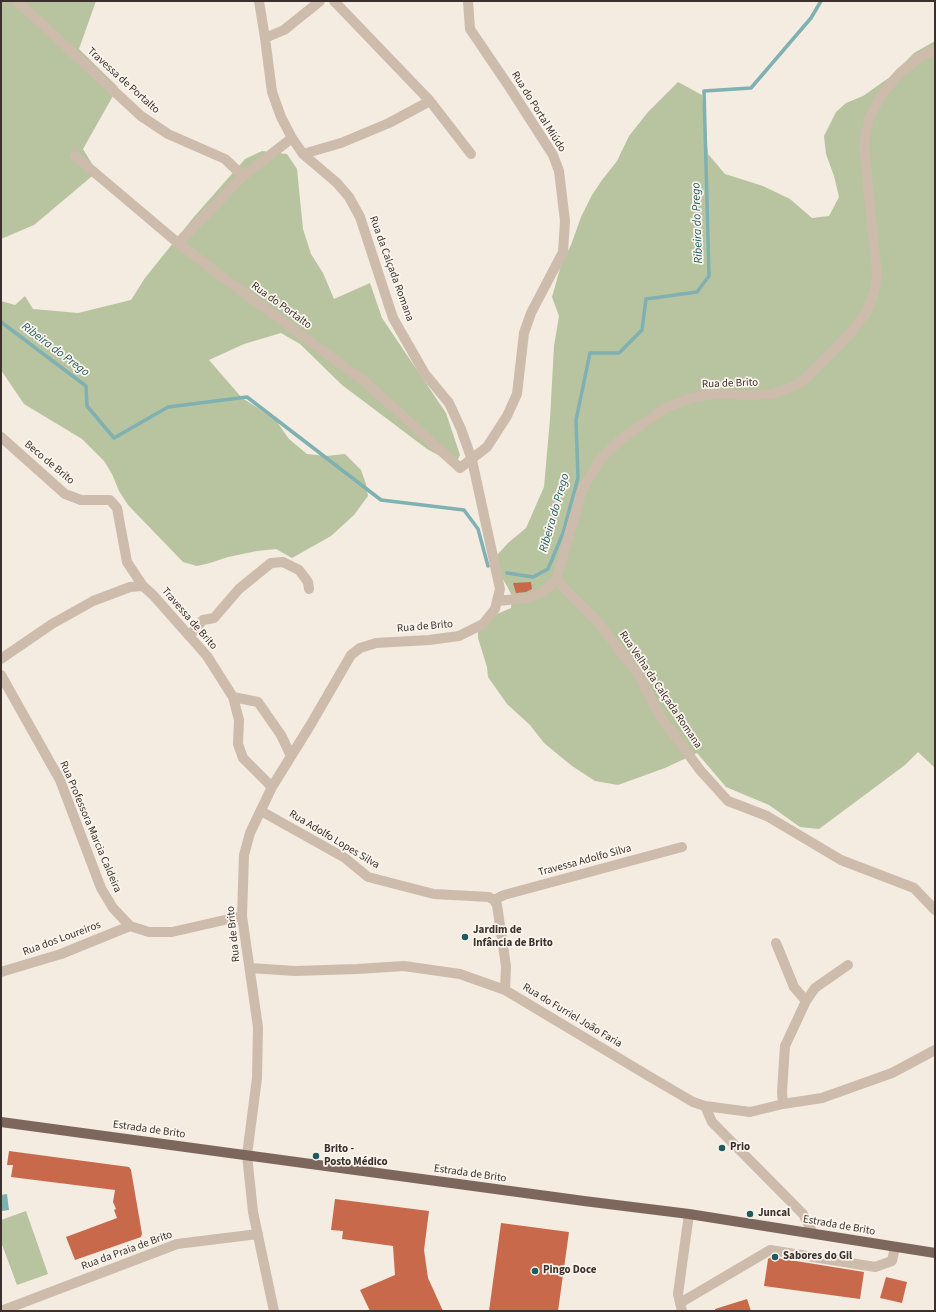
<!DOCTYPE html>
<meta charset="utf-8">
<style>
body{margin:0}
#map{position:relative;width:936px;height:1312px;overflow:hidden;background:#f4ebe1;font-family:"Source Sans 3",sans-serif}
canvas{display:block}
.frame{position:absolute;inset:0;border:2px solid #3b302b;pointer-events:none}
</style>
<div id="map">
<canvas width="936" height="1312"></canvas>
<div class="frame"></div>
</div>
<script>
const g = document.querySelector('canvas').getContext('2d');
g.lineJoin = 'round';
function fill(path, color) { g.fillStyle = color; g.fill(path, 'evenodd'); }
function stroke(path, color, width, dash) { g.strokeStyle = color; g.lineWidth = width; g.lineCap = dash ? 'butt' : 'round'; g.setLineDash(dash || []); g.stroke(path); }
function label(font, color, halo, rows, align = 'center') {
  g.font = font + ' "Source Sans 3",sans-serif'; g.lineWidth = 3.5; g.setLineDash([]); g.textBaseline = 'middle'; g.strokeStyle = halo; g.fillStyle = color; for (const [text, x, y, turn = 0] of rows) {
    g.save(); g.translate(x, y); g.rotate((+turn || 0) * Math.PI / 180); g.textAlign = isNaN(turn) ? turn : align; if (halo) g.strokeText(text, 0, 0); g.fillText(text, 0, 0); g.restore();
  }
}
const green = new Path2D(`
 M1 1H96L79 49 118 87 83 149 97 172 34 225 1 239Z
 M935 41V768L918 752 905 765 819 829 800 827 769 805 726 787 697 753 665 768 618 785 595 781 572 766 544 743 530 725 507 704 488 677 487 667 478 638V624L490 617 511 608 512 596 507 586 497 570V555L508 543 526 528 544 487 550 419 554 346 559 316 552 297 561 265 571 245 581 217 592 195 602 180 617 161 629 136 648 112 678 82 702 95 708 154 725 174 763 186 790 199 812 218 829 216 839 197 834 176 826 154 824 136 836 112 846 103 863 96 890 77 914 53Z
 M262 151 287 154 297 169 303 229 311 254 323 273 334 299 370 283 382 318 446 413 460 455 456 463 449 461 427 449 342 385 300 344 281 333 244 344 209 360 242 398 258 408 277 422 289 439 307 454 326 456 345 454 361 470 366 484 368 496 354 515 331 536 292 558 276 549 257 551 228 557 210 563 197 566 183 562 128 505 119 491 112 474 104 461 82 439 24 404 1 370V301L15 305 25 296 33 309 78 313 131 300 145 278 193 218 245 159Z
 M26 1211 48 1274 17 1285 1 1242V1220Z`);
const water = new Path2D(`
 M7 1194 9 1210 2 1211 1 1195Z`);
const stream = new Path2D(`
 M1 322 86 386 87 406 114 438 168 407 247 397 381 500 464 510 478 529 488 566
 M507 573 533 577 548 569 563 533 578 478 576 420 590 353H619L642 330 646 299 697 292 709 276 704 91 751 88 811 18 821 1`);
const building = new Path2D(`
 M531 582 532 589 526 592 516 593 513 583Z
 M9 1151 129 1167 131 1170 142 1234 141 1237 75 1260 66 1237 117 1218 114 1210 116 1209 113 1202 115 1190 11 1177 13 1165H7Z
 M335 1199 429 1211 424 1250 428 1278 443 1311H370L360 1290 395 1275 393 1246 342 1239 343 1231 331 1230Z
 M501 1223 569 1232 558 1311H489Z
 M771 1257 864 1272 860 1299 764 1286 768 1259Z
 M886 1277 907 1282 902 1303 880 1298Z
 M747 1299 751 1311H715V1309Z`);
const minor = new Path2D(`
 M17 1 141 116 168 134 225 159 243 176
 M259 1 265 38 272 92 281 117 292 138 303 154 337 183 349 197 360 217 393 318 425 374 449 403 461 429 472 460 500 589 495 609 483 624 459 636 429 640 376 643 360 648 351 655 311 724 272 787 250 833 244 855 242 916 258 1027 257 1078 247 1155 253 1212 274 1311
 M334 1 430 101 471 154
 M265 38 284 30 320 1
 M303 154 341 143 389 123 430 101
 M75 156 178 243 217 273 364 381 460 468 487 447 507 416 517 394 524 333 531 313 563 252 565 221 559 171 553 155 510 88 470 29 468 1
 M178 243 243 176 292 138
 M1 437 65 494 81 500H110L117 508 127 562 143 586
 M556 580 598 622 638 674 660 716 700 770 728 801 767 816 841 860 914 888 935 910
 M497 601 528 598 545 591 556 580 582 490 601 458 620 440 665 408 691 398 712 394 753 395 772 394 790 388 804 380 849 335 868 310 874 292 877 276 864 144 869 119 882 94 900 73 920 57 935 50
 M189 636 203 620 214 618 239 589 271 563 283 562 299 570 308 582 309 589
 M1 659 52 624 93 601 130 587 143 586 153 595 207 656 233 697 239 720 238 744 243 758 272 787
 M1 675 60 780 101 888 113 908 130 926 149 932H172L242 916
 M233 697 258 702 281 735 291 756
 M261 811 345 858 368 877 434 894 489 897 494 900 497 905 506 966 505 990
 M494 900 504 895 682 847
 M776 943 794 987 806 1001
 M250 968 295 971 357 969 404 966 460 974 505 990 647 1075 693 1102 705 1106 750 1112 783 1104 822 1098 892 1073 935 1050
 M1 972 61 954 130 926
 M783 1104 782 1092 785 1046 806 1001 815 988 848 965
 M705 1106 712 1122 803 1214 813 1233
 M680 1303 770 1250 875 1267 892 1261 895 1247
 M1 1311 177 1244 258 1234
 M682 1311 678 1294 689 1214`);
const major = new Path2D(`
 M1 1122 584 1201 689 1214 935 1253`);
const markers = [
 [465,937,4,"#1f5a5e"],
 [722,1148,4,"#1f5a5e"],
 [316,1156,4,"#1f5a5e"],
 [750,1214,4,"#1f5a5e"],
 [775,1257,4,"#1f5a5e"],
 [535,1271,4,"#1f5a5e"]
];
const streetNames = [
 ["Travessa de Portalto",123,81,42],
 ["Rua do Portal Miúdo",538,112,58],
 ["Rua da Calçada Romana",391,269,70],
 ["Rua do Portalto",281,306,36],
 ["Rua de Brito",730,384,-2],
 ["Beco de Brito",49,463,40],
 ["Travessa de Brito",189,619,49],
 ["Rua de Brito",425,627,-5],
 ["Rua Velha da Calçada Romana",660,690,56],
 ["Rua Professora Marcia Caldeira",90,827,67],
 ["Rua Adolfo Lopes Silva",334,840,31],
 ["Travessa Adolfo Silva",585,861,-15],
 ["Rua de Brito",234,934,-96],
 ["Rua dos Loureiros",62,939,-20],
 ["Rua do Furriel João Faria",572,1016,31],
 ["Estrada de Brito",149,1130,8],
 ["Estrada de Brito",470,1174,8],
 ["Estrada de Brito",839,1226,10],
 ["Rua da Praia de Brito",127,1251,-20]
];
const poiNames = [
 ["Jardim de",473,931],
 ["Infância de Brito",473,944],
 ["Prio",730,1148],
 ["Brito -",324,1150],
 ["Posto Médico",324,1163],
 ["Juncal",758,1214],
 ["Sabores do Gil",783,1257],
 ["Pingo Doce",543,1271]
];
const waterNames = [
 ["Ribeira do Prego",698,223,-92],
 ["Ribeira do Prego",55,350,37],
 ["Ribeira do Prego",555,513,-74]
];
fill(green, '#b8c4a0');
fill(water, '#7fb0b2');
stroke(stream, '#7fb0b2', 3.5);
fill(building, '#c8694b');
stroke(minor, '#cdbbac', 10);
stroke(major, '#7d675c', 10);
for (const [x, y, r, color] of markers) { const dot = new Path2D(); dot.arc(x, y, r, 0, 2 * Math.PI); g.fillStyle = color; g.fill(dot); stroke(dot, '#fbf5ee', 1.5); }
label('11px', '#3b302b', '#fbf5ee', streetNames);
label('bold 11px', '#3b302b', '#fbf5ee', poiNames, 'left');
label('italic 12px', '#1f5a5e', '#fbf5ee', waterNames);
</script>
